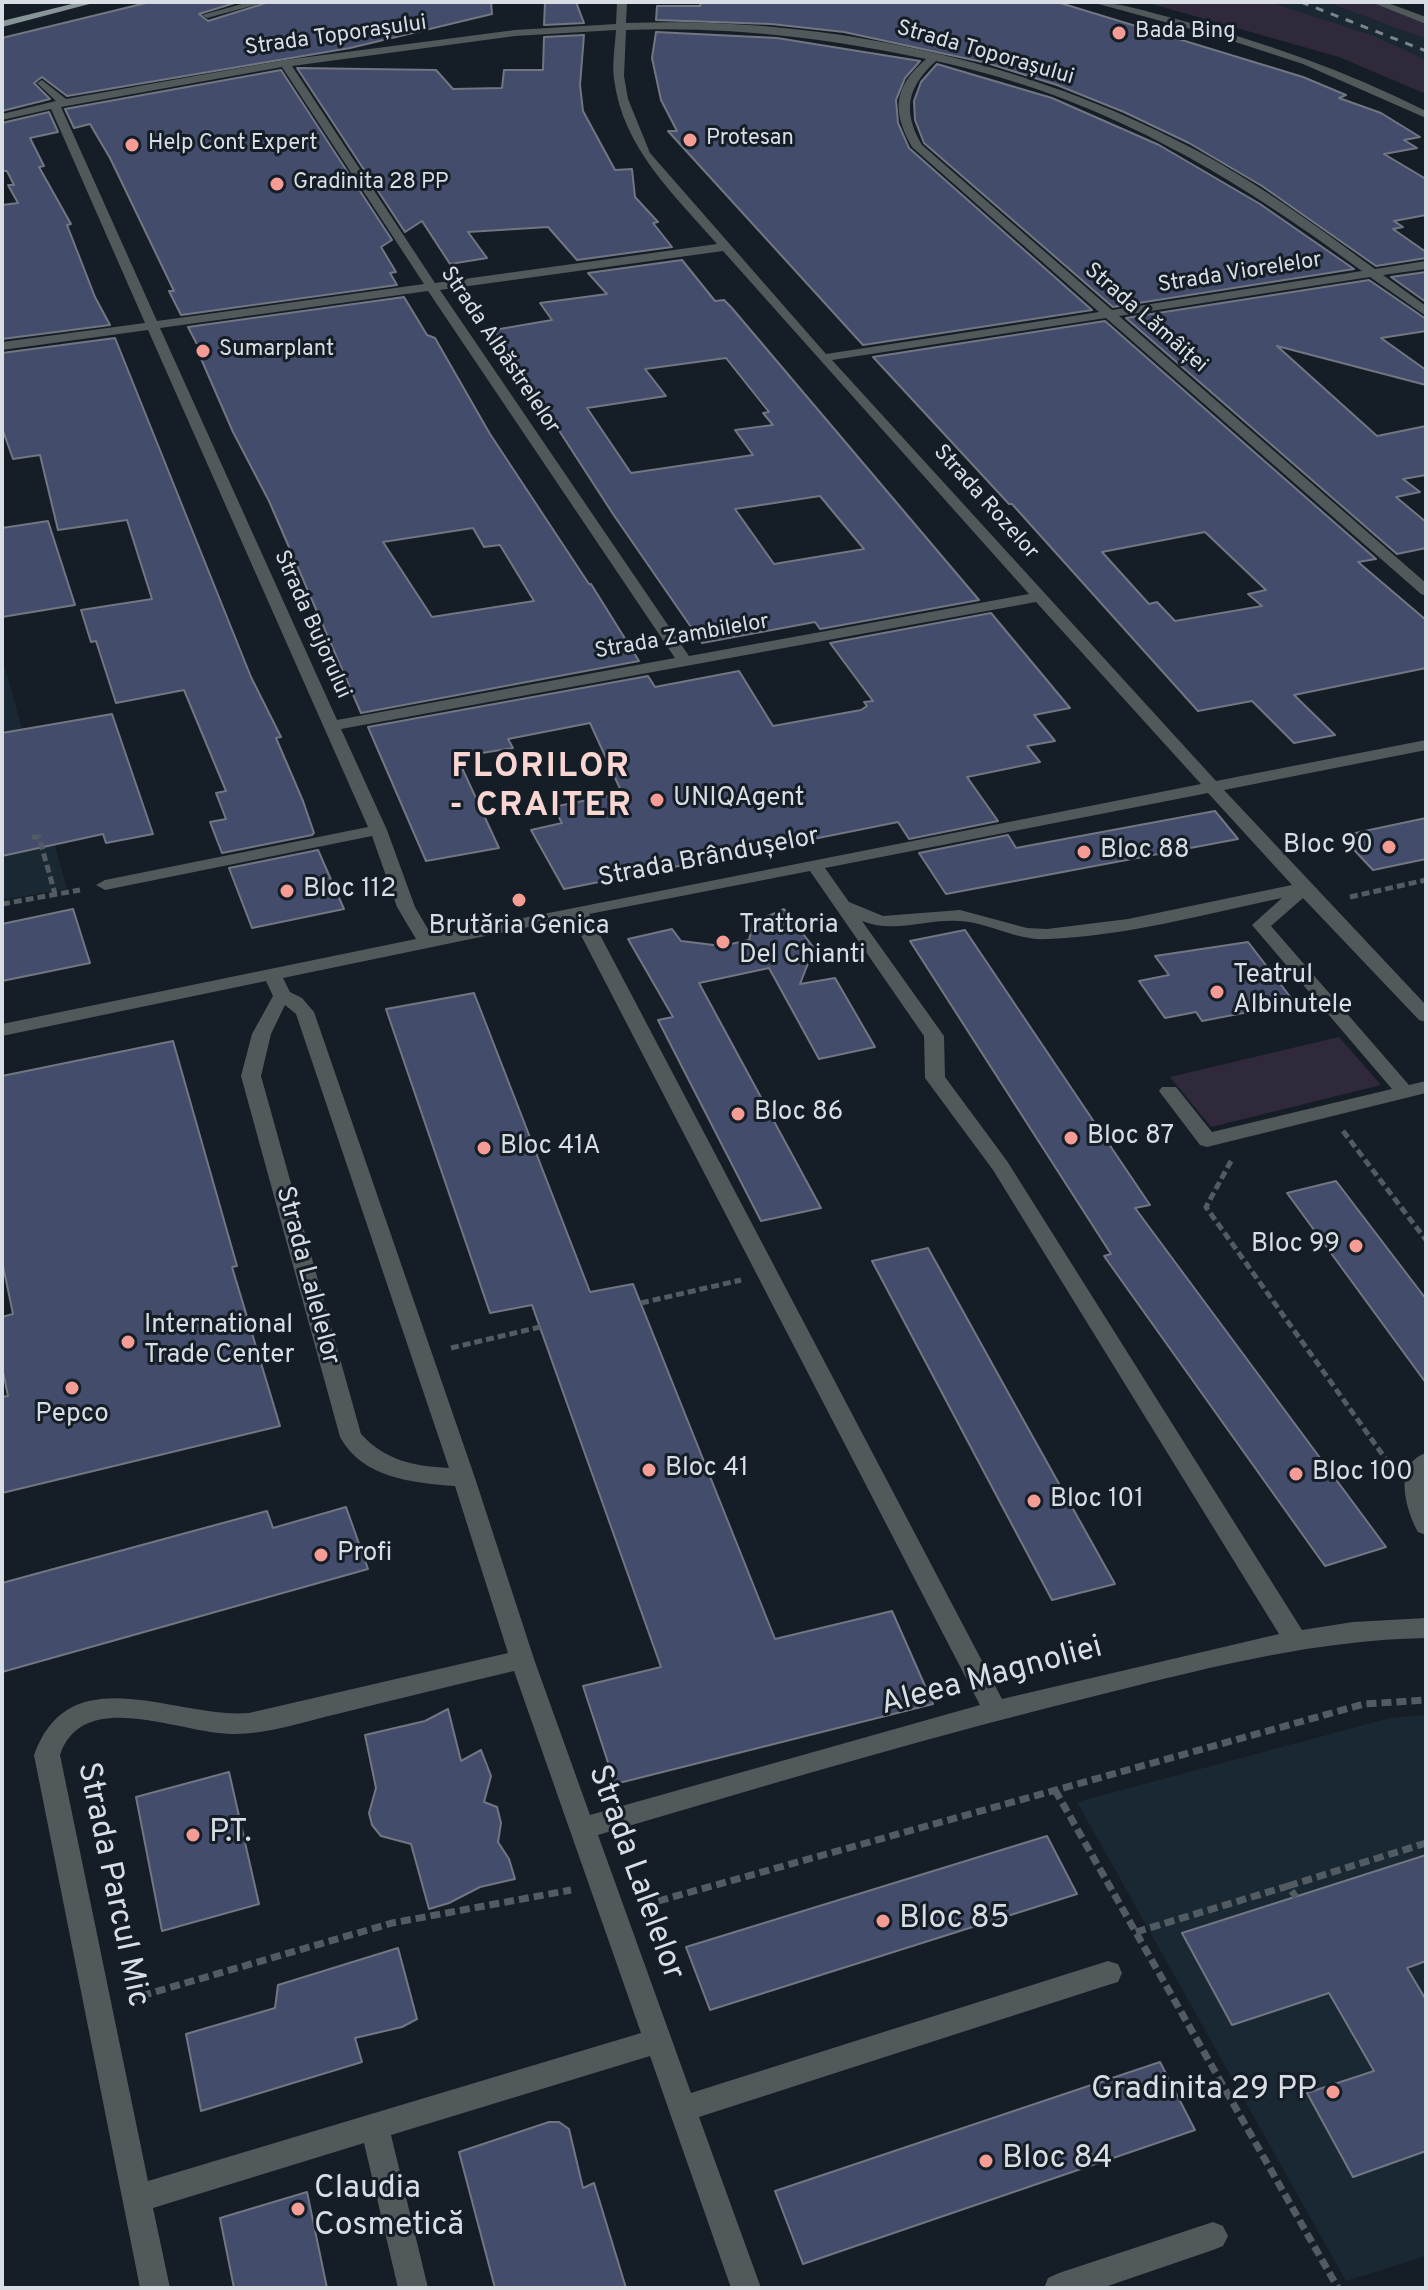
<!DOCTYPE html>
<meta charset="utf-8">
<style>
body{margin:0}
#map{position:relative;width:1428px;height:2290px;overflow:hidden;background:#151e26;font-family:Overpass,sans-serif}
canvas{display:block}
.frame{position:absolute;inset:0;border:4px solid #d8dee3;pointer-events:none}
</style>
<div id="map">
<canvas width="1428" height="2290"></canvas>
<div class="frame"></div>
</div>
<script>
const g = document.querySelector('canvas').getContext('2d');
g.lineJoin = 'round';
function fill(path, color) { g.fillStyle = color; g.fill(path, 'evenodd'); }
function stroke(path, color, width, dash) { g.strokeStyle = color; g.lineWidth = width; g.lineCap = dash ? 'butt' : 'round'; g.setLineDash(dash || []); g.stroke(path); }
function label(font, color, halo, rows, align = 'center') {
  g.font = font + ' Overpass,sans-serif'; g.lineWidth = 6; g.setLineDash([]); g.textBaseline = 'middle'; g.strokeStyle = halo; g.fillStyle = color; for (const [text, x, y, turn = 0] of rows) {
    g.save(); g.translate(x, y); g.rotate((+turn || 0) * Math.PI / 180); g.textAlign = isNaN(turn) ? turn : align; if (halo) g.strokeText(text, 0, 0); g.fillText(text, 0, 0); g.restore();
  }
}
const built = new Path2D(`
 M1258 2H1326L1426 39V64Z
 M2 657 67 889 2 900Z
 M1426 1715V2256L1346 2281 1077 1802 1390 1718Z`);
const green = new Path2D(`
 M1145 2H1269L1374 36 1426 60V94L1339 57Z
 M1326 2H1372L1426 23V39Z
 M1339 1037 1381 1085 1211 1127 1170 1077Z`);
const building = new Path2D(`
 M150 2H238L199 14 208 21 269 2H491L492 14 350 48 67 96 42 77 34 83 50 99 2 111V38Z
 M545 2H576L584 23 544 25Z
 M701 2H1057L1303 77 1346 95 1339 98 1381 113 1420 137 1404 140 1417 148 1384 154 1426 179V215L1394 221 1403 227 1393 229 1426 252V258L1376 266 1262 186 1189 143 1124 112 1057 85 987 63 844 32 771 24 656 20 657 6H700Z
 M656 32 777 38 920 61 905 78 896 100 898 123 909 148 1092 310 863 345 668 131H677L661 100 652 58Z
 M584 35 580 85 583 111 615 170 632 169 635 197 658 222 653 223 672 247 577 260 548 227 468 232 487 258 450 264 422 221 405 232 297 68 436 70 453 89 502 88 504 70H543L544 37Z
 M937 64 1052 98 1159 145 1260 204 1354 269 1113 307 924 143 915 120 914 101 921 82Z
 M281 70 392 240 381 247 396 272 390 273 397 285 181 315 169 291H174L110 158 90 124 74 128 65 109Z
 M49 112 58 132 30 138 44 166 39 167 71 224 67 225 95 297 110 325 2 339V205L18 203 8 185H14L7 171H2V123Z
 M682 260 715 301 724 300 731 307 979 600 820 629 815 622 702 643 613 514 494 330 552 320 540 303 607 294 588 273ZM726 358 769 412 763 413 773 425 735 430 753 455 631 473 587 408 666 396 645 369ZM820 496 864 549 774 564 735 509Z
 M1426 272V302L1391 277Z
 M1369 280 1426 319V331L1381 338 1426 370V385L1277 346 1377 436 1426 426V475L1403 479 1420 492 1396 497 1426 522V548L1397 554 1126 318Z
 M404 297 427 335 435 338 490 434 589 584H591L639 661 361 713 269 501 233 432 199 354H202L188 327ZM473 528 484 547 500 545 534 601 432 617 383 542Z
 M1105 321 1376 559 1358 562 1426 620V668L1294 695 1335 735 1294 743 1252 701 1198 711 1012 504H1009L873 357ZM1205 532 1266 590 1248 594 1262 606 1175 621 1157 602 1149 604 1102 552Z
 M115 338 251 677 281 737 276 738 303 801 314 833 312 835 222 853 210 822 226 819 216 793 226 791 184 690 116 703 96 641 91 642 81 610 152 599 127 520 58 530 40 455 13 459 2 428V353Z
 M48 521 75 605 2 617V528Z
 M991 613 1070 708 1034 715 1055 741 1027 746 1040 762 967 777 998 821 909 839 898 822 564 889 531 830 562 823 553 807 622 793 590 723 508 739 513 748 457 757 499 848 426 861 368 727 648 676 655 687 739 671 773 726 861 710 867 706 864 702 873 701 830 643Z
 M112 714 153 834 106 843 103 834 2 856V733Z
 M1215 811 1238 839 946 894 919 853 1008 835 1016 848Z
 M1426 818V859L1373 870 1341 836Z
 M318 850 344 909 252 928 229 868Z
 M73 909 90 963 2 981V924Z
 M784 909 814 948 800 984 835 978 875 1047 819 1059 769 968 699 983 821 1208 761 1221 658 1020 673 1017 628 939 672 929 681 941 722 946 749 940 753 923Z
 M965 930 1150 1205 1135 1208 1386 1547 1325 1566 1104 1256 1111 1254 910 941Z
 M1248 942 1295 1003 1202 1021 1196 1012 1165 1018 1139 981 1169 975 1155 956Z
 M474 993 590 1292 633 1284 775 1639 892 1611 933 1704 615 1784 583 1686 661 1667 532 1305 490 1313 386 1009Z
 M173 1041 237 1266 232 1267 280 1426 2 1493V1397L8 1396 2 1367V1317L13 1314 2 1261V1076Z
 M1336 1181 1426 1299V1383L1287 1193Z
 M928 1248 1015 1405 1115 1584 1052 1600 872 1261Z
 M346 1507 368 1569 2 1672V1583L267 1511 273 1528Z
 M448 1709 461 1761 481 1750 491 1776 484 1802 497 1807 501 1823 498 1842 509 1859 515 1879 480 1887 449 1903 429 1909 411 1844 381 1836 372 1825 369 1813 376 1788 365 1735 425 1721Z
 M229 1772 259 1904 162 1931 136 1797Z
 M1047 1836 1077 1894 710 2010 686 1947Z
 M1426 1855V1961L1407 1968 1426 2000V2151L1353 2177 1307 2093 1374 2071 1329 1993 1232 2025 1182 1933Z
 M398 1948 417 2019 402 2027 355 2038 362 2062 201 2111 186 2034 275 2008 278 1985Z
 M1160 2062 1195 2130 803 2264 775 2191Z
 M549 2122H559L569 2129 583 2188 594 2183 626 2288H495L459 2152Z
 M307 2192 327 2288H234L220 2218Z`);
const pathFar2 = new Path2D(`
 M32 837 39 838`);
const pathFar1 = new Path2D(`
 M32 837H39L55 894
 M1350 897 1426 880
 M2 904 80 890
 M1343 1131 1426 1240
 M1231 1161 1206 1207 1390 1465
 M641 1303 741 1280
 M451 1348 540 1327`);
const path = new Path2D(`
 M1388 1463 1390 1466
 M1055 1790 1338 2288
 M1288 1886 1426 1843
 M644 1905 1364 1704 1426 1700
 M1136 1932 1288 1886 1296 1897
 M127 2000 392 1923 571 1890`);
const minor = new Path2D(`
 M249 2H266L207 18 202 15Z
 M617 2H627L626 23C818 16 1018 57 1188 146 1254 180 1315 225 1375 269L1426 261V269L1383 275 1426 306V316L1370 277 1119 316 1426 583V596L1421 594 1106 318 832 360 1216 781 1426 740V750L1224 790 1426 1005V1022L1419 1020 1303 898 1271 926 1409 1085 1426 1081V1093L1207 1147 1200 1145 1162 1095 1159 1091 1162 1087H1176L1212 1132 1392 1089 1252 925 1282 898C1205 914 1126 936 1048 939 1016 941 989 922 958 921 926 919 894 934 862 921L944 1036 945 1077 1007 1161 1302 1630 1353 1622 1426 1618V1638C1318 1640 1215 1666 1111 1692 938 1734 768 1785 598 1835L691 2093 1108 1961 1118 1964 1122 1973 1118 1982 1108 1985 699 2117 761 2288H731L650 2056 391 2135 428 2288H398L364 2143 153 2208 170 2288H140L34 1755C70 1655 175 1719 249 1713L508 1653 455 1486C413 1483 362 1478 340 1437L241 1076 252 1034 273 996 266 981 2 1036V1024L416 939 397 907 372 836 105 890 96 885 105 880 368 827 148 330 2 350V342L145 323 51 109 2 120V114L56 101 37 83 42 80 66 99 285 60 515 30 616 24ZM616 30C615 46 612 64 614 79 623 149 674 194 717 244L435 283 292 66 515 36ZM626 30C727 26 828 38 926 59 894 87 891 110 912 147L1099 312 826 354 650 153 628 99 624 76ZM936 61C1101 97 1228 172 1362 271L1112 310 922 145C902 111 907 87 936 61ZM282 67 424 284 157 321 61 107ZM723 251 1029 594 689 656 440 290ZM428 291 675 658 337 720 160 328ZM1036 602 1201 784 432 936 415 907 387 830 341 729ZM1208 793 1292 885 1128 919 1047 929 1027 928 960 910 883 916 849 902 825 868ZM810 871 924 1036 925 1078 993 1170 1279 1634 1002 1699 589 914ZM572 918 980 1705 590 1815 534 1659 475 1478 314 1012 302 998 290 992 283 978ZM285 1005 296 1014 449 1468C414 1466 386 1461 361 1434L261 1076 271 1034ZM514 1671 641 2033 148 2181 60 1755C83 1687 179 1733 230 1734 266 1735 302 1722 337 1714 396 1699 455 1685 514 1671Z
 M1091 2C1120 2 1148 12 1176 19 1262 41 1346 71 1426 111V118L1303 64 1220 37Z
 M1371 2H1385L1426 17V24Z
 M1426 1453V1535L1418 1532C1406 1510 1392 1464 1426 1453Z
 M1213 2222 1223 2226 1228 2236 1223 2246 1213 2250 1102 2288H1044L1048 2278 1059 2273Z`);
const major = new Path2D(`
 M80 2H97L2 27V21Z`);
const rail = new Path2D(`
 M1301 2 1426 51`);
const markers = [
 [1119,33,8,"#f59c95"],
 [690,140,8,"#f59c95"],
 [132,145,8,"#f59c95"],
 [277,184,8,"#f59c95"],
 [203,351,8,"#f59c95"],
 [657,800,8,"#f59c95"],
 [1389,847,8,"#f59c95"],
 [1084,852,8,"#f59c95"],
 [287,891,8,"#f59c95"],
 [519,900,8,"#f59c95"],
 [723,942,8,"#f59c95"],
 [1217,992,8,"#f59c95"],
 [738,1114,8,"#f59c95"],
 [1071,1138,8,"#f59c95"],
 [484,1148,8,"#f59c95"],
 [1356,1246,8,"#f59c95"],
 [128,1342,8,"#f59c95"],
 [72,1388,8,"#f59c95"],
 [649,1470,8,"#f59c95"],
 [1296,1474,8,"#f59c95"],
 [1034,1501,8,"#f59c95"],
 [321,1555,8,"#f59c95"],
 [193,1835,8,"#f59c95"],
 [883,1921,8,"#f59c95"],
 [1333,2092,8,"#f59c95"],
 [986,2161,8,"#f59c95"],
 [298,2209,8,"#f59c95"]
];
const farPoinames = [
 ["Bada Bing",1135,33],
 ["Protesan",706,140],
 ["Help Cont Expert",148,145],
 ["Gradinita 28 PP",293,184],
 ["Sumarplant",219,351]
];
const farStreetnames = [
 ["Strada Toporașului",336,37,-8],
 ["Strada Toporașului",985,54,16],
 ["Strada Viorelelor",1240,274,-9],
 ["Strada Lămâiței",1145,319,41],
 ["Strada Albăstrelelor",499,351,56],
 ["Strada Rozelor",985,503,48],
 ["Strada Bujorului",311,625,66],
 ["Strada Zambilelor",682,638,-10]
];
const poiNames = [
 ["UNIQAgent",673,800],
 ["Bloc 90",1373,847,"right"],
 ["Bloc 88",1100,852],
 ["Bloc 112",303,891],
 ["Trattoria",739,927],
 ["Del Chianti",739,957],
 ["Brutăria Genica",519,928,"center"],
 ["Teatrul",1233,977],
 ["Albinutele",1233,1007],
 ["Bloc 86",754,1114],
 ["Bloc 87",1087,1138],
 ["Bloc 41A",500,1148],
 ["Bloc 99",1340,1246,"right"],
 ["International",144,1327],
 ["Trade Center",144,1357],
 ["Pepco",72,1416,"center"],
 ["Bloc 41",665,1470],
 ["Bloc 100",1312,1474],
 ["Bloc 101",1050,1501],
 ["Profi",337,1555]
];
const streetNames = [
 ["Strada Brândușelor",709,859,-11],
 ["Strada Lalelelor",306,1276,75]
];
const nearStreetnames = [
 ["Aleea Magnoliei",992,1678,-15],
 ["Strada Lalelelor",634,1873,70],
 ["Strada Parcul Mic",111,1885,78]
];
const nearPoinames = [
 ["P.T.",209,1835],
 ["Bloc 85",899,1921],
 ["Gradinita 29 PP",1317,2092,"right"],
 ["Bloc 84",1002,2161],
 ["Claudia",314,2191],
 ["Cosmetică",314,2228]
];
const districtNames = [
 ["FLORILOR",541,769],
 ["- CRAITER",541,808]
];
fill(built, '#1a2834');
fill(green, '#2f293b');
fill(building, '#434c6b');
stroke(building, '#727682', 2);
stroke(pathFar2, '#535b62', 4, [6, 3]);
stroke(pathFar1, '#535b62', 5, [8, 4]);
stroke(path, '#535b62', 7, [10, 5]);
fill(minor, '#52595b');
fill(major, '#879599');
stroke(rail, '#7d858b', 3, [8, 8]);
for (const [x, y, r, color] of markers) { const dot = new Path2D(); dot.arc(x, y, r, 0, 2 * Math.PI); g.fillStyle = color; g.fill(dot); stroke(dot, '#151e26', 3); }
label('22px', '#d8dee3', '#151e26', farPoinames, 'left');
label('22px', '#d8dee3', '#151e26', farStreetnames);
label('26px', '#d8dee3', '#151e26', poiNames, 'left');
label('26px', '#d8dee3', '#151e26', streetNames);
label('32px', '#d8dee3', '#151e26', nearStreetnames);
label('32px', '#d8dee3', '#151e26', nearPoinames, 'left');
g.letterSpacing = '2px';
label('bold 34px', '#f9d6d2', '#151e26', districtNames);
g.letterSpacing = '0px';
</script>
